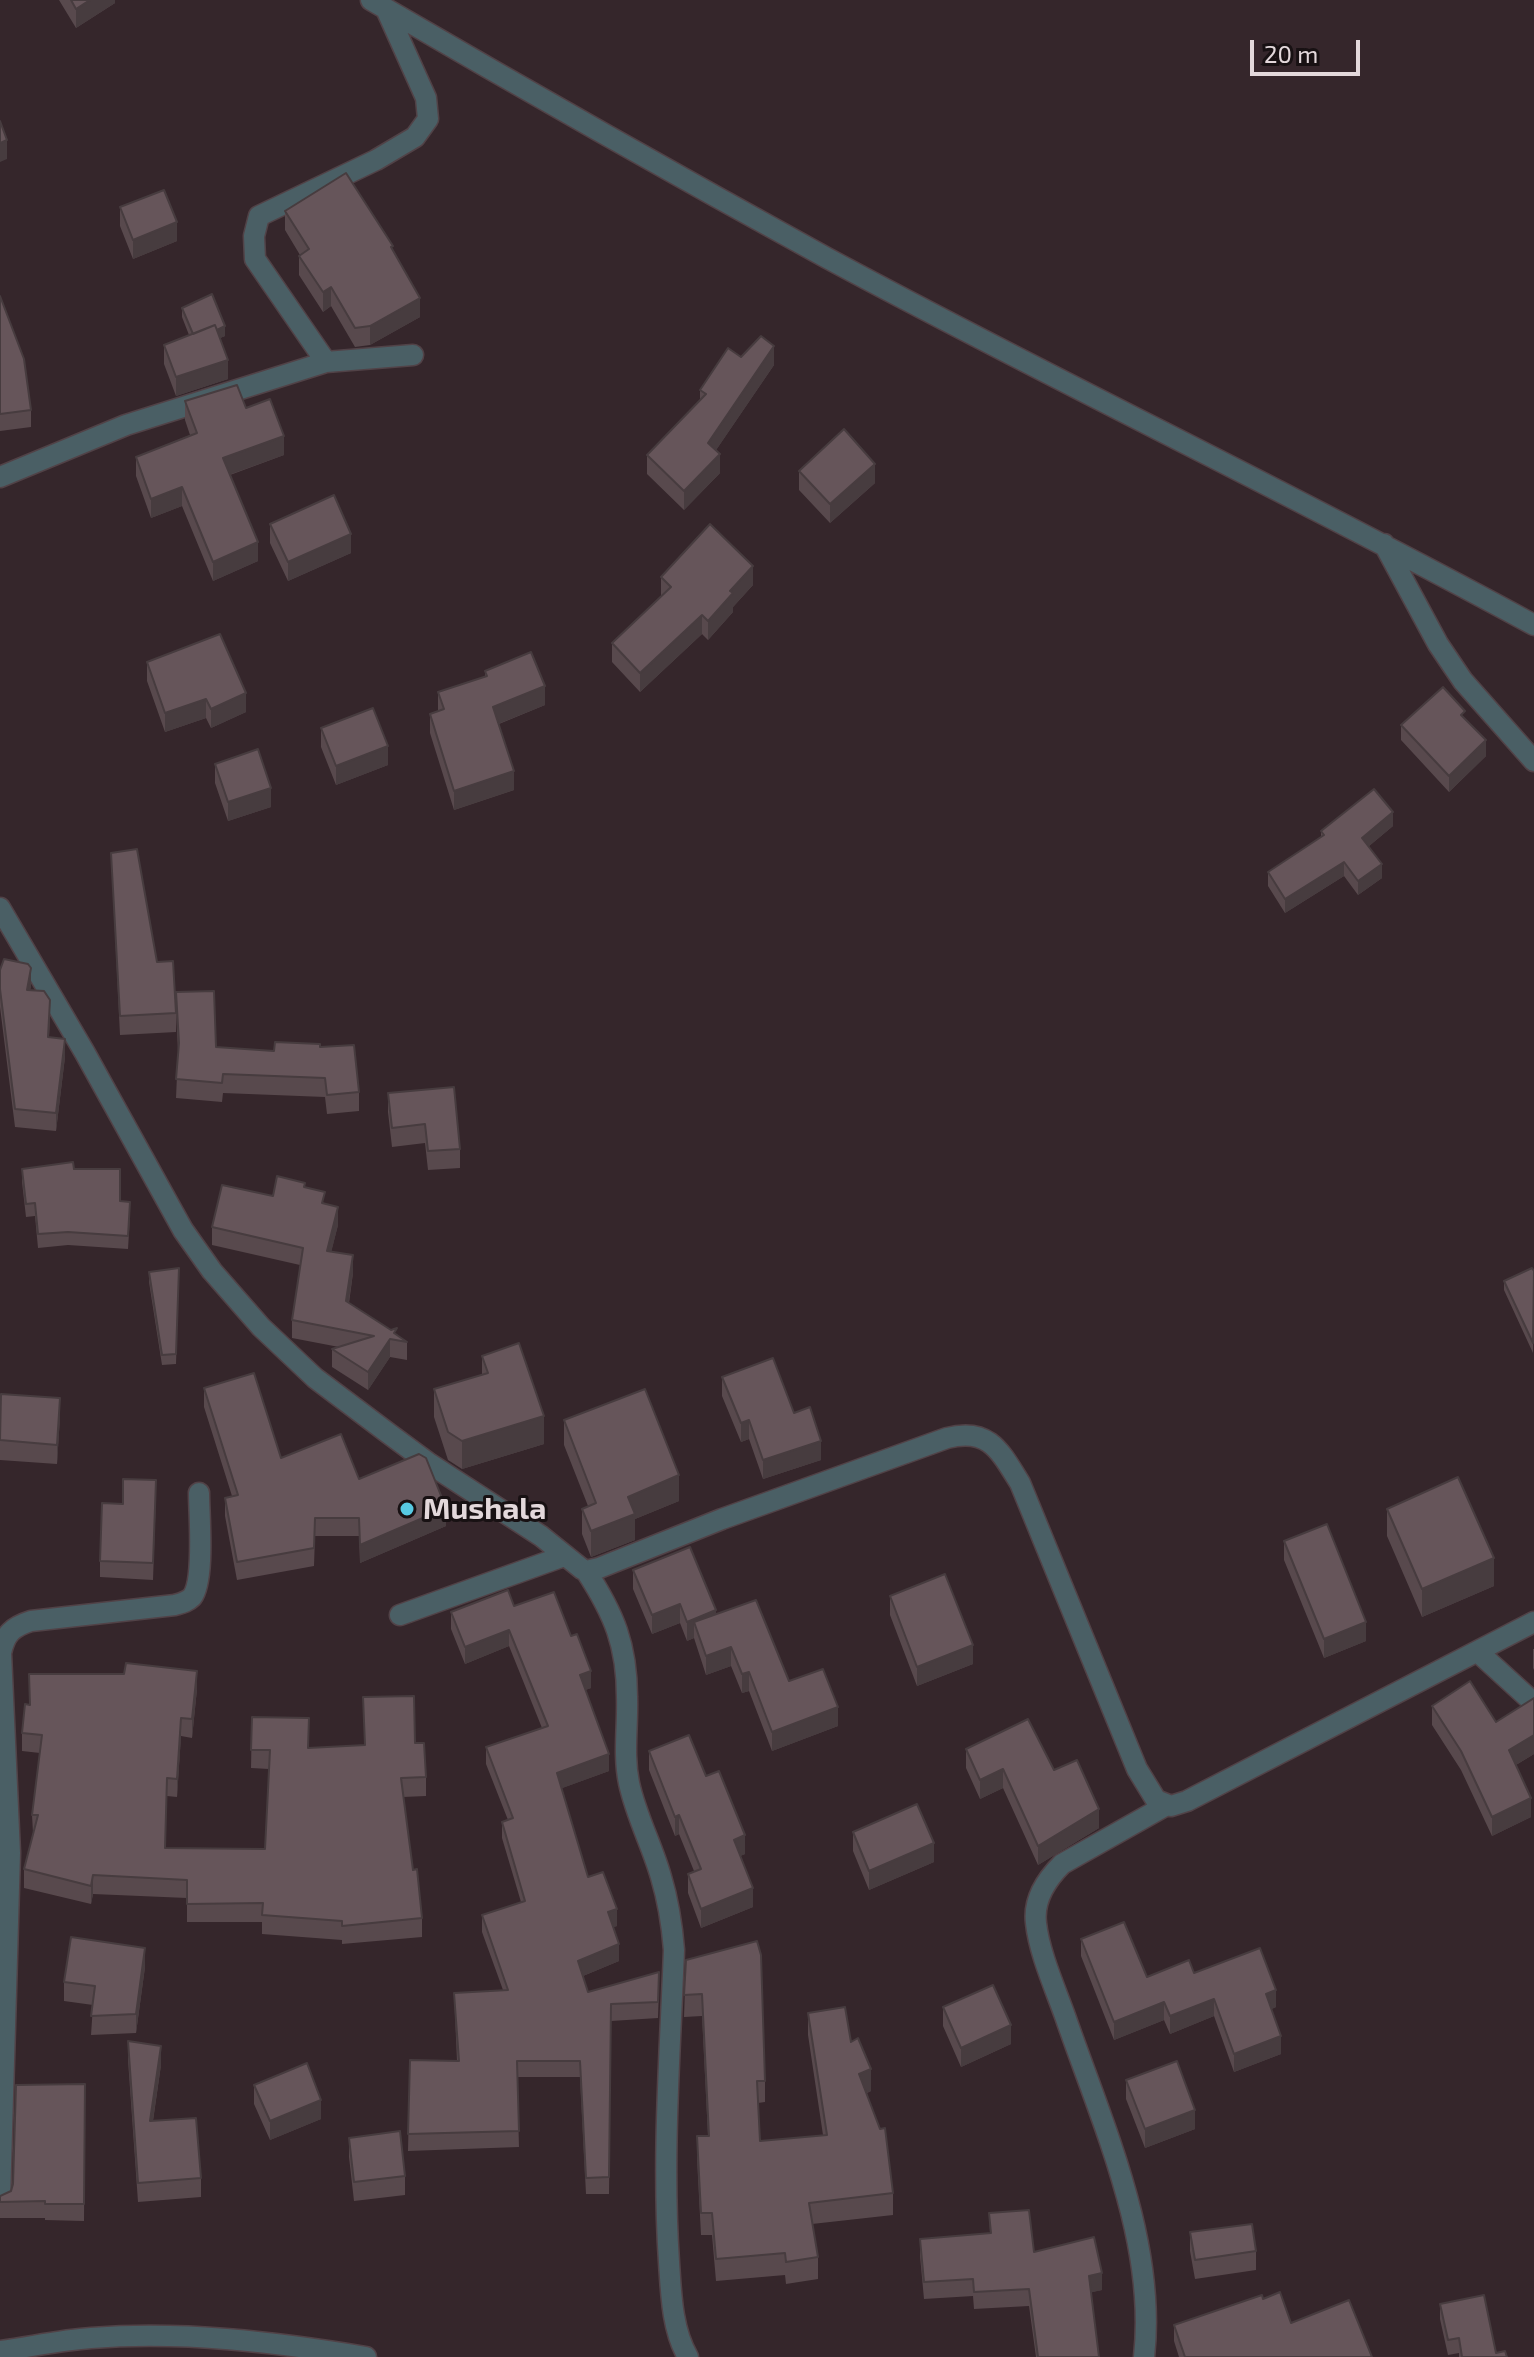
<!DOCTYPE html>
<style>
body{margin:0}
#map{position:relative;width:1534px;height:2357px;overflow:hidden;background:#35262b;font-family:"Exo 2",sans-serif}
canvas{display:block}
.scale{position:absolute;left:1250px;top:40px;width:110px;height:36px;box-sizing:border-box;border:4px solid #e3d8db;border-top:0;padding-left:10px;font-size:24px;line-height:28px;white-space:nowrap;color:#e3d8db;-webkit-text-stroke:6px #181113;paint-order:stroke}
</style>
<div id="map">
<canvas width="1534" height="2357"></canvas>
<div class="scale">20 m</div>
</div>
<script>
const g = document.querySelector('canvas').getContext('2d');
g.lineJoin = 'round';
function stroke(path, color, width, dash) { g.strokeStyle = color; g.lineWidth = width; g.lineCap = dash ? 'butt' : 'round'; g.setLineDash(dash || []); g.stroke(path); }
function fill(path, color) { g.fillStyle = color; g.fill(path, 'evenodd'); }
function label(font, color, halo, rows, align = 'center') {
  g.font = font + ' "Exo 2",sans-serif'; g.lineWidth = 6; g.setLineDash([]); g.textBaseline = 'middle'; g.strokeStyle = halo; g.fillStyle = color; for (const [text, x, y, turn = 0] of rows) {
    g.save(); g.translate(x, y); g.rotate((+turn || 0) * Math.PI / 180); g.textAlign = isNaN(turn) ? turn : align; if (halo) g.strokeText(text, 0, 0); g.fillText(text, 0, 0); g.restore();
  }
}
const street = new Path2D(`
 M371 0C522 88 674 174 827 258 1061 384 1301 498 1534 625
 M326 362 255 259 254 236 259 216 376 160 415 137 428 119 426 98 386 9
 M0 477 126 425 326 362 413 355
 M1384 544 1438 644 1463 681 1534 761
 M0 908 85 1053 183 1230 212 1271 261 1327 315 1378 388 1433 430 1464 541 1536 582 1569 586 1571 599 1568 722 1519 947 1438C989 1427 1000 1451 1020 1483L1137 1769 1156 1800 1171 1806 1187 1801 1534 1622
 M586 1571C614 1614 627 1645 627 1697 628 1727 623 1754 629 1783 636 1816 652 1845 661 1877 668 1900 672 1925 674 1950 670 2053 662 2158 669 2262 671 2293 672 2330 688 2357
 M400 1615 564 1556
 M1478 1652 1534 1703
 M0 2200 10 1853 1 1653C5 1634 12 1627 31 1621L175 1605C182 1603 187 1602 192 1597 205 1580 199 1515 199 1493
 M0 2351C30 2347 61 2340 91 2338 184 2331 275 2342 366 2357
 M1144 2357C1157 2242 1102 2123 1065 2016 1055 1988 1039 1952 1036 1923 1033 1899 1046 1880 1062 1864L1165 1806`);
const wall = new Path2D(`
 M59 0H115V3L76 28Z
 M120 207 177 241 133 259 120 226Z
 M285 211 393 250 420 317 370 345 355 347 331 306 323 312 299 275V256L300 255 285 230Z
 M0 296 31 410V427L0 431Z
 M182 308 225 336 220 338 228 379 176 396 164 364V345L189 335 182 317Z
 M741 357 774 365 716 450 720 473 684 510 647 474V455L700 400V390Z
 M185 401 246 408 284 455 230 475 258 561 213 581 182 506 151 518 136 476V457L190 435 185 420Z
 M799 471 875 483 830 523 799 490Z
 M270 524 351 553 288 581 270 543Z
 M661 577 753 585 733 607V612L708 640 702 634 640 692 612 662V643L661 596Z
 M147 662 246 712 211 728 206 718 165 732 147 681Z
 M485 671 545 705 499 724 514 790 454 810 430 733V714L438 711V692L485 677Z
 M1465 719 1486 756 1449 792 1401 740V725Z
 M321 728 388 765 336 785 321 747Z
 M215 764 271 807 228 821 215 783Z
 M1393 826 1369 846 1382 878 1358 895 1344 876 1285 913 1268 886V872L1321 837V831Z
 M111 853 157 962 176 1013V1032L120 1035Z
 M0 970 31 986 30 990 50 1018 49 1037 65 1057 56 1131 15 1127 0 1007Z
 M176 1011 216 1047 274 1051 320 1047 359 1092V1111L327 1114 325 1097 223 1093 222 1102 176 1098 178 1052Z
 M388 1093 460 1149V1168L428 1170 425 1143 392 1147 388 1112Z
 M22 1169H74L120 1201 130 1216 128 1249 68 1245 38 1248 35 1216 26 1217 22 1182Z
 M305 1187 325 1204 338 1225 331 1252 353 1273 349 1303 407 1342V1360L390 1357 368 1390 332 1367V1349L339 1347 292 1338V1320L300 1265 212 1245V1227Z
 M179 1268 176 1364 162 1365 149 1282V1272Z
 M1534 1271 1533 1353 1504 1290V1281Z
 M482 1356 544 1444 462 1469 448 1460 434 1417V1389L482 1375Z
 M722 1377 794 1413 821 1460 763 1479 749 1439 741 1442 722 1396Z
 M204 1388 281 1458 359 1479 446 1526 360 1563 359 1536H315L314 1566 237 1580 225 1516V1498L232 1496 204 1407Z
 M0 1404 60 1417 57 1464 0 1460Z
 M564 1420 679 1501 635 1519V1540L591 1557 582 1534V1509L588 1506 564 1445Z
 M156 1496 153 1580 100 1577V1561L123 1504Z
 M1387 1509 1494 1586 1422 1617 1387 1536Z
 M1284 1541 1366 1641 1324 1658 1284 1560Z
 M633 1570 716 1615 838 1726 772 1751 749 1691 742 1693 731 1666 706 1675 694 1638 687 1641 680 1623 652 1634 633 1589Z
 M890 1596 973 1664 917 1686 890 1615Z
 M514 1606 591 1688 585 1690 609 1771 562 1788 588 1877 617 1926 613 1927 619 1961 583 1976 588 1992 659 1989 658 2018 611 2021 609 2194H586L580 2077H517L519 2147 408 2151 410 2060 457 2061 454 1993 503 1990 482 1932V1915L521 1902 502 1838V1822L508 1820 486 1764V1747L542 1728 509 1646 465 1664 451 1629V1612Z
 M1533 1649H1534V1670L1533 1668Z
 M197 1689 192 1738 181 1736 177 1797 167 1796 165 1848 265 1849 269 1769 251 1768 252 1717 308 1748 415 1743 426 1777V1796L403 1797 413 1870 422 1918V1937L342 1944V1940L262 1934V1922H187V1898L93 1894 91 1904 24 1888V1869L33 1833 32 1815 40 1753 22 1751V1733L29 1705Z
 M1534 1698V1754L1516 1765 1531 1817 1492 1836 1461 1770 1432 1725V1706L1496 1722Z
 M966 1749 1054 1770 1099 1828 1038 1865 1003 1788 980 1799 966 1768Z
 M649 1751 706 1776 745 1854 740 1856 753 1907 701 1928 688 1893V1874L694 1871 679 1834 675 1836 649 1770Z
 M853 1832 934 1862 869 1890 853 1851Z
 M1081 1939 1147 1977 1194 1973 1276 2007 1271 2009 1281 2054 1234 2072 1214 2016 1170 2034 1164 2020 1114 2040 1081 1956Z
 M686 1960 765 2081V2102L758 2103 760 2141 823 2135 808 2035V2013L851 2042 871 2091 867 2093 893 2193V2215L812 2224 818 2257V2279L786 2284 785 2275 716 2281 712 2235H701L697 2158V2136H708L702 2016 684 2017Z
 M145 1967 136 2033 91 2035 93 2005 64 2001V1982Z
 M943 2007 1011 2044 961 2067 943 2026Z
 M128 2041 161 2065 153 2121 201 2178V2197L138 2202 128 2060Z
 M1126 2080 1195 2129 1145 2148 1126 2099Z
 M85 2084 84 2221 45 2220V2218H0V2196L11 2191Z
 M254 2085 321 2119 270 2140 254 2104Z
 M349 2138 405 2176V2195L354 2201 349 2157Z
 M989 2213 1034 2252 1102 2290 1091 2292 1099 2357H1036L1029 2306 974 2309 973 2296 924 2299 920 2256V2239L990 2234Z
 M1190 2232 1256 2251V2270L1195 2279 1190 2251Z
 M1263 2299 1291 2323 1372 2357H1179L1174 2341V2325Z
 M1440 2304 1496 2353 1507 2357H1459V2353L1448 2355 1440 2319Z`);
const shadedWall = new Path2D(`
 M90 0H115V3L76 28V9Z
 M7 140V159L0 162V143Z
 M177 222V241L133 259V240Z
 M331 287V306L323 312V292Z
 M420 298V317L370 345V326Z
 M225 326V336L195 349V339Z
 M774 346V365L708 462V443Z
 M228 360V379L176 396V377Z
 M284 436V455L223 477V458Z
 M720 454V473L684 510V491Z
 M875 464V483L830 523V504Z
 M182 487V506L151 518V499Z
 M351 534V553L288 581V562Z
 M258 542V561L213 581V562Z
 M753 566V585L733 607V612L708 640V621L730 591Z
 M702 615V634L640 692V673Z
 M545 686V705L493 726V707Z
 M246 693V712L211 728V709Z
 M206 699V718L165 732V713Z
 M1486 740V756L1449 792V776Z
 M388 746V765L336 785V766Z
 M514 771V790L454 810V791Z
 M271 788V807L228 821V802Z
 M1393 812V826L1362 852V838Z
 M1344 862V876L1285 913V899Z
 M1382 864V878L1358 895V881Z
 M31 968V986L27 1008V990Z
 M65 1039V1057L56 1131V1113Z
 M338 1207V1225L327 1269V1251Z
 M353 1255V1273L346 1319V1301Z
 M390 1339V1357L368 1390V1372Z
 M60 1398V1417L57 1464V1445Z
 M544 1416V1444L462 1469V1441Z
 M749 1420V1439L741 1442V1423Z
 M821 1441V1460L763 1479V1460Z
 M679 1475V1501L635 1519V1540L591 1557V1531L628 1497Z
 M446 1508V1526L360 1563V1545Z
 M1494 1558V1586L1422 1617V1589Z
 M680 1604V1623L652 1634V1615Z
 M716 1610V1629L694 1622V1638L687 1641V1622Z
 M1366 1622V1641L1324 1658V1639Z
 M509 1630V1646L465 1664V1647Z
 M973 1645V1664L917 1686V1667Z
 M731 1647V1666L706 1675V1656Z
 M197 1671V1689L192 1738V1719Z
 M591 1671V1688L580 1692V1675Z
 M749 1672V1691L742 1693V1674Z
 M838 1707V1726L772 1751V1732Z
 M181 1718V1736L177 1797V1779Z
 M1534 1735V1754L1509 1769V1750Z
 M609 1754V1771L557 1790V1773Z
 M1003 1769V1788L980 1799V1780Z
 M1531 1798V1817L1492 1836V1817Z
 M1099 1809V1828L1038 1865V1846Z
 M679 1815V1834L675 1836V1817Z
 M745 1835V1854L734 1859V1840Z
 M934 1843V1862L869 1890V1871Z
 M93 1875V1894L91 1904V1886Z
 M753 1888V1907L701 1928V1909Z
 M617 1909V1926L608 1929V1912Z
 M619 1944V1961L578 1978V1961Z
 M145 1948V1967L136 2033V2014Z
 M1276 1990V2007L1266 2012V1994Z
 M1214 1999V2016L1170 2034V2016Z
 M1164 2002V2020L1114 2040V2022Z
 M1011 2025V2044L961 2067V2048Z
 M1281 2036V2054L1234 2072V2054Z
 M161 2046V2065L150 2140V2121Z
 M871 2069V2091L859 2096V2074Z
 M321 2100V2119L270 2140V2121Z
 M1195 2110V2129L1145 2148V2129Z
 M1102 2273V2290L1089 2293V2276Z`);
const building = new Path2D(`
 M71 0H90L76 9Z
 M0 121 7 140 0 143Z
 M346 173 393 246 391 247 420 298 370 326 355 328 331 287 323 292 299 256 309 249 285 211Z
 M164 190 177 222 133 240 120 207Z
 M212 294 225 326 217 330 215 325 193 334 182 308Z
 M0 296 24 359 31 410 0 414Z
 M215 325 228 360 176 377 164 345Z
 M761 336 774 346 708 443 720 454 684 491 647 455 706 394 700 390 728 348 741 357Z
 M237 385 246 408 270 399 284 436 223 458 258 542 213 562 182 487 151 499 136 457 197 433 185 401Z
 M844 429 875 464 830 504 799 471Z
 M334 495 351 534 288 562 270 524Z
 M710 524 753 566 730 591 733 593 708 621 702 615 640 673 612 643 671 587 661 577Z
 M220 634 246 693 211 709 206 699 165 713 147 662Z
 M531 652 545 686 493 707 514 771 454 791 430 714 444 709 438 692 487 676 485 671Z
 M1443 687 1465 711 1461 715 1486 740 1449 776 1401 725Z
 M373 708 388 746 336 766 321 728Z
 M258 749 271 788 228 802 215 764Z
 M1374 789 1393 812 1362 838 1382 864 1358 881 1344 862 1285 899 1268 872 1324 835 1321 831Z
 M137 849 157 962 173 961 176 1013 120 1016 111 853Z
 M4 959 28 964 31 968 27 990 44 991 50 1000 48 1037 65 1039 56 1113 15 1109 0 989V970Z
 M214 991 216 1047 274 1051 275 1042 320 1044V1047L354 1045 359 1092 327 1095 325 1078 223 1074 222 1083 176 1079 179 1043 176 992Z
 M454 1087 460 1149 428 1151 425 1124 392 1128 388 1093Z
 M73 1162 74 1169H120V1201L130 1202 128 1236 68 1232 38 1234 35 1203 26 1204 22 1169Z
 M277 1176 305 1183 304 1187 325 1192 322 1203 338 1207 327 1251 353 1255 346 1301 391 1330 397 1328 394 1333 407 1342 390 1339 368 1372 332 1349 374 1336 292 1320 303 1248 212 1227 222 1185 273 1196Z
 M179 1268 176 1354 162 1355 149 1272Z
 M1532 1268 1534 1271 1533 1343 1504 1281Z
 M519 1343 544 1416 462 1441 448 1432 434 1389 488 1373 482 1356Z
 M773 1358 794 1413 810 1407 821 1441 763 1460 749 1420 741 1423 722 1377Z
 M254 1373 281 1458 341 1434 359 1479 419 1454 426 1458 446 1508 360 1545 359 1518H315L314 1548 237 1562 225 1498 238 1495 204 1388Z
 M645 1389 679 1475 628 1497 635 1514 591 1531 582 1509 596 1503 564 1420Z
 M1 1394 60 1398 57 1445 0 1440Z
 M1458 1477 1494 1558 1422 1589 1387 1509Z
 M123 1479 156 1480 153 1563 100 1561 102 1503 123 1504Z
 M1327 1524 1366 1622 1324 1639 1284 1541Z
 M690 1547 716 1610 687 1622 680 1604 652 1615 633 1570Z
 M945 1574 973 1645 917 1667 890 1596Z
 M508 1590 514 1606 554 1592 571 1636 577 1634 591 1671 580 1675 609 1754 557 1773 588 1877 603 1872 617 1909 608 1912 619 1944 578 1961 588 1992 659 1972 658 2002 611 2004 609 2177 586 2178 580 2061H517L519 2131 408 2134 410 2060 459 2061 454 1993 508 1990 482 1915 525 1901 502 1822 513 1818 486 1747 548 1726 509 1630 465 1647 451 1612Z
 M756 1600 789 1681 823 1669 838 1707 772 1732 749 1672 742 1674 731 1647 706 1656 694 1622Z
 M126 1663 197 1671 192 1719 181 1718 177 1779 167 1778 165 1848 265 1849 270 1750H251L252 1717 309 1718 308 1748 365 1745 363 1697 414 1696 415 1743H424L426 1777 401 1778 413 1870 417 1869 422 1918 342 1926V1921L262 1915 263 1903 187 1904V1880L93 1875 91 1886 24 1869 38 1815H32L42 1735 22 1733 25 1704 30 1705 29 1674H124Z
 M1470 1681 1496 1722 1534 1698V1735L1509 1750 1531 1798 1492 1817 1461 1751 1432 1706Z
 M1028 1719 1054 1770 1077 1760 1099 1809 1038 1846 1003 1769 980 1780 966 1749Z
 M689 1735 706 1776 719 1771 745 1835 734 1840 753 1888 701 1909 688 1874 701 1869 679 1815 675 1817 649 1751Z
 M917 1804 934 1843 869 1871 853 1832Z
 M1124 1922 1147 1977 1189 1960 1194 1973 1260 1948 1276 1990 1266 1994 1281 2036 1234 2054 1214 1999 1170 2016 1164 2002 1114 2022 1081 1939Z
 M71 1937 145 1948 136 2014 91 2016 95 1986 64 1982Z
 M757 1941 761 1955 765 2081H757L760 2141 827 2135 808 2013 845 2007 851 2042 858 2038 871 2069 859 2074 880 2129 885 2128 893 2193 809 2203 818 2257 786 2262 785 2253 716 2259 712 2213H701L697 2136H709L702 1994 684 1995 686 1960Z
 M993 1985 1011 2025 961 2048 943 2007Z
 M128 2041 161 2046 150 2121 196 2118 201 2178 138 2183Z
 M1177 2061 1195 2110 1145 2129 1126 2080Z
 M307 2063 321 2100 270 2121 254 2085Z
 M85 2084 84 2204H45V2201L0 2202V2196L11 2191 13 2184 16 2085Z
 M400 2131 405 2176 354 2182 349 2138Z
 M1029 2210 1034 2252 1094 2237 1102 2273 1089 2276 1099 2357H1038L1029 2289 974 2292 973 2279 924 2282 920 2239 991 2233 989 2213Z
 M1252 2224 1256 2251 1195 2260 1190 2232Z
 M1280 2292 1291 2323 1349 2300 1372 2357H1185L1174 2325 1262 2295 1263 2299Z
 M1484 2295 1496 2353 1505 2351 1507 2357H1462L1459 2338 1448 2340 1440 2304Z`);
const markers = [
 [407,1509,8,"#57c9e2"]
];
const poiNames = [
 ["Mushala",423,1509]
];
stroke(street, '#514247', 23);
stroke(street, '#4a5f65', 20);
fill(wall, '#58494d');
fill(shadedWall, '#473c3f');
fill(building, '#66555a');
stroke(building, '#473c3f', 2);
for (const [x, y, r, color] of markers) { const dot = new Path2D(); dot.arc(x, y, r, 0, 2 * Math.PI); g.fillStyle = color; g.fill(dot); stroke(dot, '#181113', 3); }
label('bold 30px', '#e3d8db', '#181113', poiNames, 'left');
</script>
